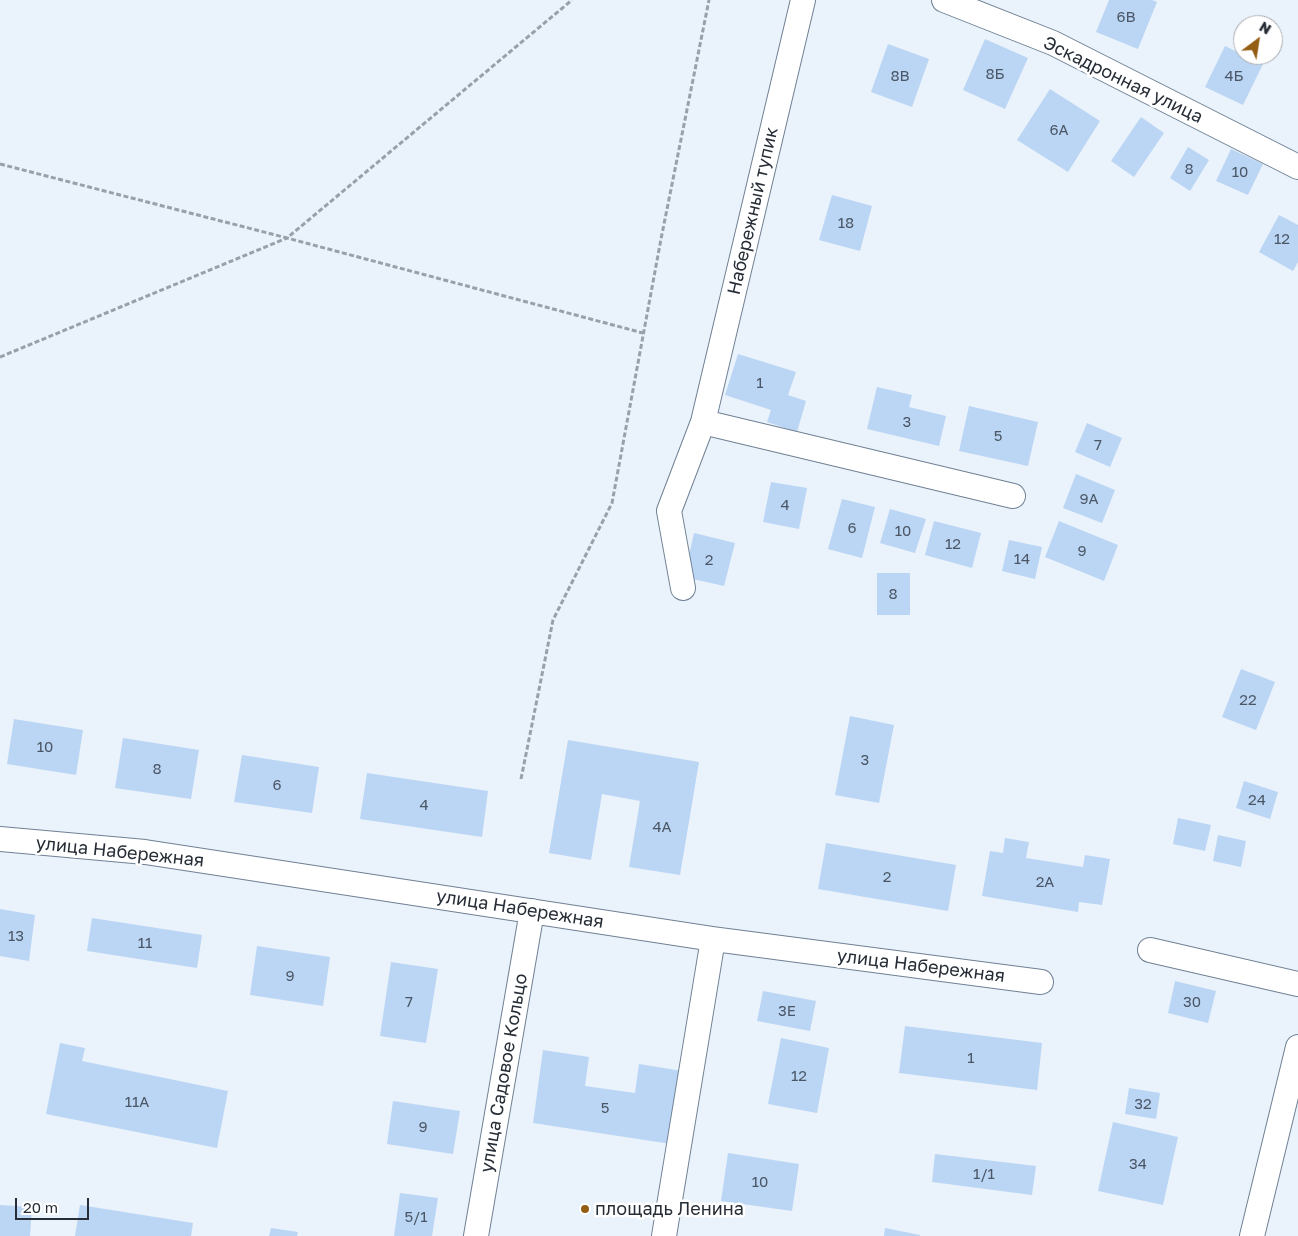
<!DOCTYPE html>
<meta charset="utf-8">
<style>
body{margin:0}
#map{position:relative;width:1298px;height:1236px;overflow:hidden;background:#eaf2fb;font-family:"Golos Text",sans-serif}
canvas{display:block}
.north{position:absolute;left:1233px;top:15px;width:50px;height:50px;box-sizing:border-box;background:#fff;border:1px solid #a8abaf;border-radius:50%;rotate:31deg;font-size:14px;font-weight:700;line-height:20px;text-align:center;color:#262d36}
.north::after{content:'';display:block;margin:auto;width:18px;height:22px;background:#935d13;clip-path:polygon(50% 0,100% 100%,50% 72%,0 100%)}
.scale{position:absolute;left:15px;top:1198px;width:74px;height:22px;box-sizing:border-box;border:2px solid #262d36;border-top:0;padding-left:6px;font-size:15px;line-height:18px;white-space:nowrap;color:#262d36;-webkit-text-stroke:4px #fff;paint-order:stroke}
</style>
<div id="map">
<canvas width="1298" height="1236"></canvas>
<div class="north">N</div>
<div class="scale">20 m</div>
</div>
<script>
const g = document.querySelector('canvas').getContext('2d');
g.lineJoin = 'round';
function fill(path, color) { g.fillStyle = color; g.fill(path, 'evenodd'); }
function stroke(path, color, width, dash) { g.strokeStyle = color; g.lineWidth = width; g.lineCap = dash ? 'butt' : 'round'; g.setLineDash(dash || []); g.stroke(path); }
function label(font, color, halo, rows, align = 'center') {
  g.font = font + ' "Golos Text",sans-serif'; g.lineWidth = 5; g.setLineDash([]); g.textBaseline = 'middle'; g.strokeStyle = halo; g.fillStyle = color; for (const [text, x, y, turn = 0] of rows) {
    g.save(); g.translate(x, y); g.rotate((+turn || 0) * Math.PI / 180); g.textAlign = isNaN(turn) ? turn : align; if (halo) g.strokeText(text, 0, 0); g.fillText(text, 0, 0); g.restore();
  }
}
const building = new Path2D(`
 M1109 0H1152L1157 2 1138 49 1096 32Z
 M985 39 1028 58 1005 109 963 90Z
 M888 44 929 59 912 107 871 92Z
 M1225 46 1263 64 1243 105 1205 87Z
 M1050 89 1100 121 1068 172 1017 140Z
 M1141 117 1164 133 1134 177 1111 161Z
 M1188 147 1209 160 1190 191 1170 178Z
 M1231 149 1263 164 1248 195 1216 181Z
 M832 195 872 206 860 251 819 240Z
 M1279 215 1298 225V262L1293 271 1259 252Z
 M738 354 796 372 788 395 806 401 797 432 767 422 771 410 725 395Z
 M877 387 912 395 909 407 946 416 939 446 867 429Z
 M969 406 1038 422 1028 466 959 451Z
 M1087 423 1122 438 1110 467 1075 452Z
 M1076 474 1115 490 1102 523 1063 508Z
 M771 482 807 488 799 529 763 522Z
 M842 499 875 507 862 558 828 549Z
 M890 509 926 519 915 553 880 543Z
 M934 521 981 533 972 568 925 555Z
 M1059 521 1118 545 1104 581 1045 557Z
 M694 533 735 543 724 586 684 577Z
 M1009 540 1042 547 1035 579 1002 571Z
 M877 573H910V615H877Z
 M1241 669 1275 682 1256 730 1222 717Z
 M850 716 894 725 879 803 835 795Z
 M14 719 83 730 76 775 7 764Z
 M123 738 199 750 191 799 115 788Z
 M568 740 699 762 680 875 629 867 640 801 602 794 591 860 549 853Z
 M242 755 319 767 312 813 234 802Z
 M367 773 488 791 482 837 360 819Z
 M1244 781 1278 792 1270 819 1236 808Z
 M1178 818 1211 825 1205 851 1173 844Z
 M1218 835 1246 841 1241 867 1213 861Z
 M1005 838 1029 842 1026 858 1083 867 1085 855 1110 859 1102 905 1079 902 1078 912 982 896 990 851 1003 853Z
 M826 843 956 865 948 911 818 889Z
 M0 909 35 915 29 961 0 956Z
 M92 918 202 935 197 968 87 951Z
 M257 946 330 957 323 1006 250 995Z
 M391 962 438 969 426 1043 380 1036Z
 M1175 981 1216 991 1208 1023 1168 1013Z
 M763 991 816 1001 810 1031 757 1021Z
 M905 1026 1042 1043 1037 1090 899 1073Z
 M781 1038 829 1048 817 1113 768 1104Z
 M60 1043 85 1048 82 1061 228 1091 217 1148 46 1114Z
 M543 1050 589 1057 585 1086 635 1093 639 1064 682 1071 671 1144 533 1123Z
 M1129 1088 1160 1093 1156 1119 1125 1114Z
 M393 1101 460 1111 453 1154 387 1144Z
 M1113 1122 1178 1137 1163 1205 1098 1191Z
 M728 1153 799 1164 792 1211 721 1201Z
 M935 1154 1036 1166 1032 1195 932 1182Z
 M400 1193 438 1198 432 1236H394Z
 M0 1205 32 1207 30 1236H0Z
 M80 1205 193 1223 191 1236H75Z
 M271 1228 298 1232 297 1236H269Z
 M885 1228 920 1235V1236H884Z`);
const path = new Path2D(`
 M0 164 287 238 572 0
 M0 357 287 238 643 333
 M521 779 553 620 612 503 661 239 709 0`);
const minor = new Path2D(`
 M944 0 1053 43 1298 167
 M703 422 1013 496
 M683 588 669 511 703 422 803 0
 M0 839 145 852 713 939 1041 982
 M1150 950 1298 984
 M476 1236 532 911
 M664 1236 713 939
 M1252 1236 1298 1047`);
const markers = [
 [585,1209,5,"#935d13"]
];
const numberNames = [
 ["6В",1126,17],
 ["8Б",995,74],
 ["8В",900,76],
 ["4Б",1234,76],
 ["6А",1059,130],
 ["8",1189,169],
 ["10",1240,172],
 ["18",846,223],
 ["12",1282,239],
 ["1",760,383],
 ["3",907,422],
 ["5",998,436],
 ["7",1098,445],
 ["9А",1089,499],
 ["4",785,505],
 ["6",852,528],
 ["10",903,531],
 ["12",953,544],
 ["9",1082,551],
 ["14",1022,559],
 ["2",709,560],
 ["8",893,594],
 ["22",1248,700],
 ["10",45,747],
 ["3",865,760],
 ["8",157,769],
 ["6",277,785],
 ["24",1257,800],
 ["4",424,805],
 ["4А",662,827],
 ["2",887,877],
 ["2А",1045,882],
 ["13",16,936],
 ["11",145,943],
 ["9",290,976],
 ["7",409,1002],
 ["30",1192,1002],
 ["3Е",787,1011],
 ["1",971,1058],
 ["12",799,1076],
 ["11А",137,1102],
 ["32",1143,1104],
 ["5",605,1108],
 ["9",423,1127],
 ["34",1138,1164],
 ["1/1",984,1174],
 ["10",760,1182],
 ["5/1",416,1217]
];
const streetNames = [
 ["Эскадронная улица",1123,80,26],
 ["Набережный тупик",753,211,-77],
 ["улица Набережная",120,852,6],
 ["улица Набережная",520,909,9],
 ["улица Набережная",921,966,7],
 ["улица Садовое Кольцо",504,1073,-80]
];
const poiNames = [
 ["площадь Ленина",595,1209]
];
fill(building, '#bbd6f4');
stroke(minor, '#6f8194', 26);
stroke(path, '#99a0a9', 3, [5, 2.5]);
stroke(minor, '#fff', 24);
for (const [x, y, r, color] of markers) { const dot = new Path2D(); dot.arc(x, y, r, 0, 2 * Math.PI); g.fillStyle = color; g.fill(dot); stroke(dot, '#fff', 2); }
label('15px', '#4b5766', null, numberNames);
label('18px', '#262d36', '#fff', streetNames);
label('18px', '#262d36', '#fff', poiNames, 'left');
</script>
